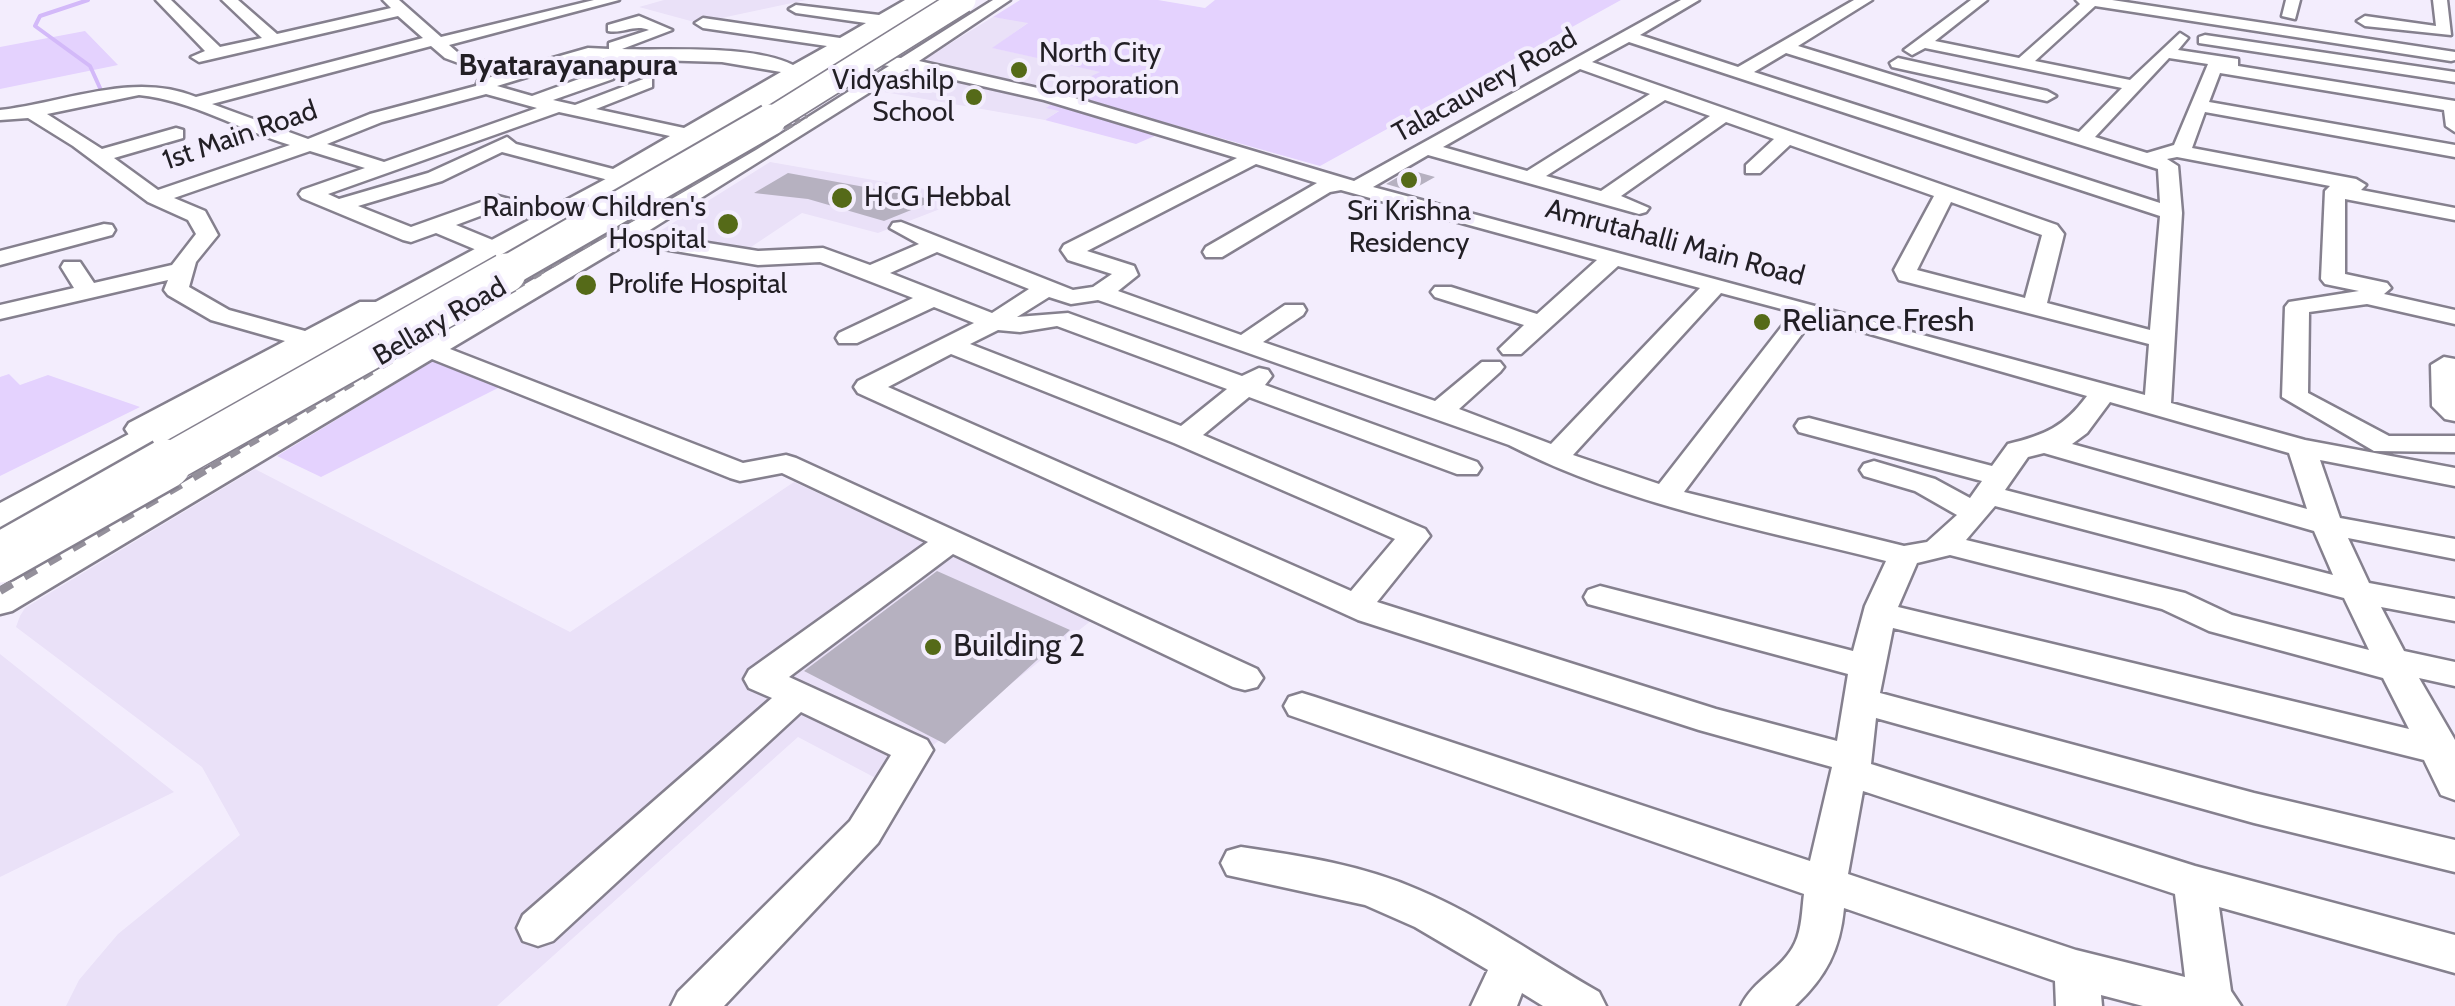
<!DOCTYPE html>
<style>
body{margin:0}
canvas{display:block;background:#f3edfd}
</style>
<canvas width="2455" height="1006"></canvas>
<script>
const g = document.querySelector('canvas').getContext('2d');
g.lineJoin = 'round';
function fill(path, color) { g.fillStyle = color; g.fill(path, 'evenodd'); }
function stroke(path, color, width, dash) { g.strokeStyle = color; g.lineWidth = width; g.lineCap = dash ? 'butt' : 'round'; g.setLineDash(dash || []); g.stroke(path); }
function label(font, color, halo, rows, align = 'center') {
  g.font = font + ' Cabin,sans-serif'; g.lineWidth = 8; g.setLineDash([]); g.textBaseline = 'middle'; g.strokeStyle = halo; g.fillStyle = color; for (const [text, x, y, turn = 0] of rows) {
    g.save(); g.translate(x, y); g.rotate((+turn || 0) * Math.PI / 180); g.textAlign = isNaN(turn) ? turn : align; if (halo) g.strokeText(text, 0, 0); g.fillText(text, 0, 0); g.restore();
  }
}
const built = new Path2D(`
 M664 0H806L698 23 639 7Z
 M993 17 1029 22 993 48 1101 72 1057 92 917 64Z
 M917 73 986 84 1054 102 1047 107 1060 110 1045 120 884 92Z
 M770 162 971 197 878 233 802 213 748 249 652 236Z
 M255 469 570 632 794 482 1092 620 885 783 798 737 497 1006H66L79 980 118 934 240 835 202 767 16 627 20 616 25 608Z
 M0 654 174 792 0 877Z`);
const green = new Path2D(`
 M1020 0H1158L1205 8 1215 0H1621L1320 166 1057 92 1100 72 992 48 1028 23 993 17Z
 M85 31 118 65 0 89V47Z
 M1054 102 1157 135 1136 144 1045 120 1059 111 1046 108Z
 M436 359 500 387 321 477 277 456Z
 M9 374 20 385 48 375 140 407 0 476V377Z`);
const stream = new Path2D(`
 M88 0 40 16 35 26 90 66 100 88`);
const building = new Path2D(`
 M1410 170 1435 177 1410 191 1386 184Z
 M788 173 936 200 884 221 808 199 754 193Z
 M937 571 1070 630 945 744 804 671Z`);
const minor = new Path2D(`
 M156 0H171L220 47 262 38 222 0H238L277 34 391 8 383 0H399L441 37 594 0H619L449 45 457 52 511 70 588 48 609 49V43L649 30C634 24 623 34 608 31V25L639 16 672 30 622 49C670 51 749 44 793 65L827 46 703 28 695 23 703 18 840 38 866 23 796 13 789 9 796 5 879 15 905 0H923L623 180 616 182 502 152 442 181 358 206 411 227 498 196 554 211 558 215 547 221 499 209 456 225 495 241 498 246 495 251H479L436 233 411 242 403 240 302 198 299 194 302 190 365 168 310 151 174 198 205 211 218 235 196 262 189 287 229 310 305 331 360 302H376L380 307 139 437 129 435 125 429 129 423 285 341 211 320 168 295 164 290 168 280 0 319V305L74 288 61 267 64 262H80L94 283 172 265 196 234 188 220 148 202 73 146 28 118 0 120V110C64 103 133 71 196 97L423 38 398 16 199 62 191 57 205 51ZM431 46 445 58 494 76 478 81 476 86 370 114 308 139 212 104ZM589 58 722 62 781 72 684 128 596 109 652 87V79L646 78 575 105 553 100 613 79V71H601L532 96 497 86ZM486 94 537 108 384 162 327 144 382 122ZM139 95C191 100 240 130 290 145L158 190 114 158 183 138V130L176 128 102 149 47 114ZM559 112 670 136 613 169 516 144 507 137 428 173 339 199 328 194Z
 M993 0H1010L919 61 1055 92 1354 181 1681 0H1699L1640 35 1738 67 1854 0H1872L1798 46 2079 132 2122 88 1925 48 1912 55 1904 50 1971 0H1987L1935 41 2019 58 2080 4 2076 0H2112L2455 52V60L2451 61 2095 6 2035 61 2130 80 2180 33 2188 38 2178 50 2238 59V66L2455 101V132L2446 126 2444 110 2220 73 2209 102 2455 145V157L2205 112 2192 148 2356 179 2366 185 2361 190 2455 208V220L2345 199V274L2387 283 2391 288 2384 294 2455 310V324L2367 304 2309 312 2308 393 2389 436H2455V452L2374 451 2282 397 2285 307 2289 302 2359 291 2325 284 2321 279 2325 191 2330 186 2177 157 2167 159 2178 166 2182 213 2171 403 2305 440 2455 468V486L2320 460 2340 518 2455 539V559L2348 538 2369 583 2455 599V621L2381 607 2404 651 2455 662V686L2419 678 2455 740V800L2441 795 2424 760 1893 628 1880 693 2254 793 2455 840V872L2254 823 1876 718 1871 764 2195 866 2455 935V973L2219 907 2231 991 2241 1006H2143L2101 995 2102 1006H2056L2055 981 1844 908C1840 950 1826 977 1795 1006H1741C1753 980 1783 969 1795 943 1802 929 1802 909 1804 894L1289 715 1284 706 1289 697 1302 693 1315 697 1810 861 1832 767 1699 730 1358 620 858 393 854 387 858 381 974 323 934 307 857 343H839L836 338 839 333 913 298 820 262 758 265 628 243 450 349 743 463 786 455 796 458 1257 669 1263 678 1257 687 1245 690 1233 687 953 554 789 677 927 740 933 750 878 843 724 1006H671L678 992 850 821 891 755 801 712 553 941 538 946 523 941 517 928 523 915 772 698 749 688 744 679 749 670 928 542 782 473 740 481 730 478 432 359 12 611 0 614V589L756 150 889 66 843 58V52L901 58ZM1629 42 2160 216 2150 330 2047 303 2064 234 2057 225 1592 62ZM1786 53 2158 169 2160 203 1754 72ZM2169 58 2208 64 2174 145 2147 153 2095 137ZM907 69 1044 100 1237 158 1064 245 1061 250 1068 260 1112 274 1093 287 1073 290 901 222 893 223 890 228 919 244 870 265 823 248 758 251 645 233ZM1580 69 1650 94 1527 171 1443 147ZM1665 100 1710 116 1601 191 1546 176ZM1726 122 1774 139 1746 165V173H1760L1790 145 1934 196 1894 270 1899 280 2149 344 2145 395 1373 187 1428 155 1639 214 1646 212 1649 208 1621 196ZM1256 164 1317 183 1206 247 1203 252 1206 257H1222L1330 192 1341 190 1597 260 1537 314 1451 287H1435L1431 292 1435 297 1524 325 1499 349 1503 354H1521L1618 266 1700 288 1551 444 1459 409 1500 372 1504 367 1500 362H1482L1435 401 1263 342 1303 315 1306 310 1303 305H1285L1241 335 1118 291 1138 275 1134 266 1087 251ZM1951 202 2042 235 2025 298 1917 270ZM937 252 1029 289 992 313 890 273ZM1721 293 1793 312 1659 484 1573 455ZM1049 297 1071 304 1098 300 1509 445C1626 505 1759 529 1886 561L1865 606 1853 651 1600 586 1588 590 1584 597 1588 604 1848 674 1837 741 1716 709 1377 602 1430 536 1425 529 1203 435 1249 397 1457 474H1477L1481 468 1477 462 1265 385 1272 376 1268 370 1259 368 1242 376 1068 313 1017 317ZM1814 318 2087 396C2064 427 2045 435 2008 444L1992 466 1809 418 1799 420 1795 426 1799 432 1982 481 1970 498 1935 479 1874 461 1864 464 1860 470 1864 476 1915 491 1957 515 1927 542 1904 546 1684 492ZM1057 326 1227 389 1181 426 970 344 998 330 1020 332ZM951 354 1174 443 1395 539 1351 591 888 387ZM2110 402 2289 453 2307 509 2072 444 2087 433ZM2044 453 2314 531 2333 575 2005 490 2028 457ZM1995 506 2344 598 2369 650 2232 615 2185 593 1966 540ZM1950 555 2162 609 2209 631 2383 678 2409 729 1898 607 1917 563ZM1863 791 2175 894 2185 977 2076 950 1848 874Z
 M2286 0H2300L2295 19 2282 16Z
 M2433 0H2447L2451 35 2365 26 2357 21 2365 16 2436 26Z
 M2205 35 2455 72V82L2199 43V37Z
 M1898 58 2047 91 2056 96 2047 101 1892 67 1890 63Z
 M104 224 112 225 115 230 112 235 0 265V251Z
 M2444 357 2455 359V421L2445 419 2432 406 2431 365Z
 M1241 847C1302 856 1362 865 1419 890 1483 917 1539 958 1599 992L1606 1006H1543L1522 993 1517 1006H1471L1488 970 1415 927 1365 905 1227 875 1221 863 1227 851Z`);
const highway = new Path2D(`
 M915 0H942L678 163 16 531 0 535V503L658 151Z`);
const railFar3 = new Path2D(`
 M795 123 807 116`);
const railFar2 = new Path2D(`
 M536 275 800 120`);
const railFar1 = new Path2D(`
 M211 467 540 273`);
const rail = new Path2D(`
 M0 591 216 464`);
const highwayBridgeFar3 = new Path2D(`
 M766 123 963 0`);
const highwayBridgeFar2 = new Path2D(`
 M501 275 770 120`);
const highwayBridgeFar1 = new Path2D(`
 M162 467 506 273`);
const highwayBridge = new Path2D(`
 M0 558 166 464`);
const markers = [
 [1019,70,10,"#556a18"],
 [974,97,10,"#556a18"],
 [1409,180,10,"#556a18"],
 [842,198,12,"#556a18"],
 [728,224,12,"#556a18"],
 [586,285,12,"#556a18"],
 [1762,322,10,"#556a18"],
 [933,647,10,"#556a18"]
];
const farPoinames = [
 ["North City",1039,54],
 ["Corporation",1039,86],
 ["Vidyashilp",954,81,"right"],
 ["School",954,113,"right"],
 ["HCG Hebbal",864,198],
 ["Rainbow Children's",706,208,"right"],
 ["Hospital",706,240,"right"],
 ["Sri Krishna",1409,212,"center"],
 ["Residency",1409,244,"center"],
 ["Prolife Hospital",608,285]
];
const farStreetnames = [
 ["Talacauvery Road",1485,86,-29],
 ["1st Main Road",240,136,-19],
 ["Amrutahalli Main Road",1675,243,15],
 ["Bellary Road",440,322,-30]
];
const farNeighbourhoodnames = [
 ["Byatarayanapura",568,66]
];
const poiNames = [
 ["Reliance Fresh",1782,322],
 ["Building 2",953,647]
];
fill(built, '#eae1f8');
fill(green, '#e4d2fe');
stroke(stream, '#d3b9f9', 4);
fill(building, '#b6b1c0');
stroke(minor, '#85808e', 5);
stroke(highway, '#85808e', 5);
fill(minor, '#fff');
fill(highway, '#fff');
stroke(railFar3, '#94909b', 4, [6, 6]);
stroke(railFar2, '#94909b', 5, [9, 9]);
stroke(railFar1, '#94909b', 6, [11, 11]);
stroke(rail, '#94909b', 8, [14, 14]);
stroke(highwayBridgeFar3, '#85808e', 28, []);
stroke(highwayBridgeFar2, '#85808e', 35, []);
stroke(highwayBridgeFar1, '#85808e', 42, []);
stroke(highwayBridge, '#85808e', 54, []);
stroke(highwayBridgeFar3, '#fff', 25);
stroke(highwayBridgeFar2, '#fff', 31);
stroke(highwayBridgeFar1, '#fff', 39);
stroke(highwayBridge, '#fff', 49);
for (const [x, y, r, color] of markers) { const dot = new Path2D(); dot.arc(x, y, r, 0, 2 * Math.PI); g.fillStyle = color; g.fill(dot); stroke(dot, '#f3edfd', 4); }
label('28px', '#221f25', '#f3edfd', farPoinames, 'left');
label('28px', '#221f25', '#f3edfd', farStreetnames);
label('bold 30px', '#221f25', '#f3edfd', farNeighbourhoodnames);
label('32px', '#221f25', '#f3edfd', poiNames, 'left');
</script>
